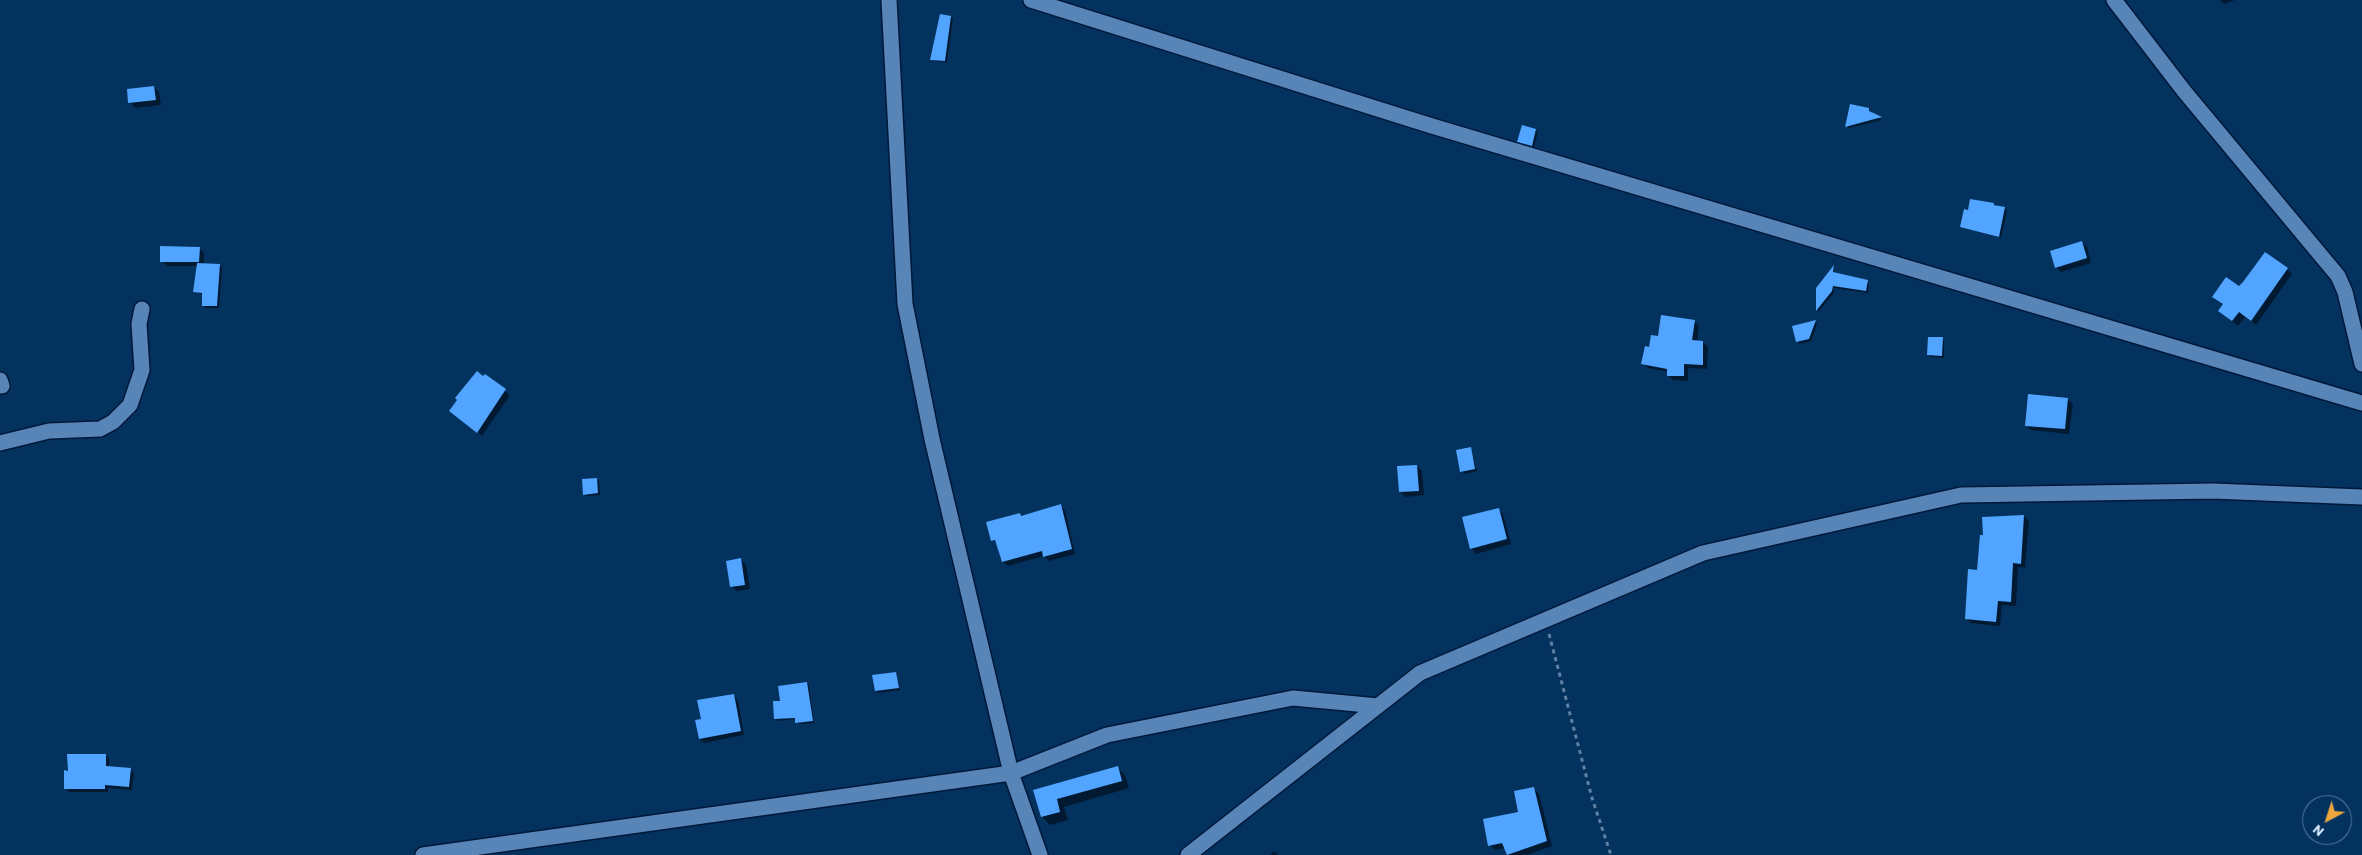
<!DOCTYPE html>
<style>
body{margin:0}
#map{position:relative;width:2362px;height:855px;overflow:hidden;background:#03325f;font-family:Barlow,sans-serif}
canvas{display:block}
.north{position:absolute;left:2302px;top:795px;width:50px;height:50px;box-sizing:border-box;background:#03325f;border:1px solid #5b7d9f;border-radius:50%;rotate:220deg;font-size:14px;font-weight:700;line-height:20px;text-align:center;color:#dfedff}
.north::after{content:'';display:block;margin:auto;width:18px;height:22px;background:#efa73d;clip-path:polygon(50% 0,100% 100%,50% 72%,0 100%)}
</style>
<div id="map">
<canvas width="2362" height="855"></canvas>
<div class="north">N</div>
</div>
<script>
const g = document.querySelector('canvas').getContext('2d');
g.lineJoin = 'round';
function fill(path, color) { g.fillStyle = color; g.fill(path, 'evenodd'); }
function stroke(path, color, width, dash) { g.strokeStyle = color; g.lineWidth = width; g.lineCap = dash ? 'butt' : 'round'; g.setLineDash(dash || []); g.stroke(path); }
const shadow = new Path2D(`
 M2220 0H2235L2224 4Z
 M951 17 953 19 947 62 933 61 931 59Z
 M154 87 159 92 161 105 135 108 130 102Z
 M1869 109 1871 113 1882 120 1849 128 1847 126Z
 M1522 126 1538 132 1534 147 1518 141Z
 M1994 204 2007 210 2001 238 1961 227 1969 211Z
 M2082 242 2087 247 2091 263 2061 272 2056 267Z
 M199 248 204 253V264L219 265 222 267 219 308H206L204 306 203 295 194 291 198 266H167L162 261Z
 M1834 267 1835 274 1867 282 1869 284 1868 293 1834 288V293L1818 312 1817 288Z
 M2287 269 2292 274 2256 325 2245 317 2238 326 2220 311 2224 305 2213 296 2239 287 2244 283Z
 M1694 321 1699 326 1697 342H1703L1708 347 1707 369 1688 368V381L1673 380 1669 376V372L1648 368 1643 363 1650 348 1659 338Z
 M1816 322 1817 324 1811 341 1799 344 1794 327Z
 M1942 339 1944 341V358L1931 357 1928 355Z
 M485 376 510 395 482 436 455 415Z
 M2068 399 2073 404 2069 434 2031 430 2026 426Z
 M1470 448 1477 471 1464 474 1462 471Z
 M1417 466 1422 471 1424 495 1405 497 1400 491Z
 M597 479 599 481 600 495 586 496 584 494Z
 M1060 505 1065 510 1075 554 1049 561 1044 556 1008 566 1003 562 998 544 992 540 1020 514 1022 517Z
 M1498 509 1503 514 1511 544 1476 554 1471 548Z
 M2024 516 2029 521 2025 568 2018 567 2016 606 2002 605 2000 626 1971 623 1966 618 1979 571Z
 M741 560 746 565 750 589 737 591 731 586Z
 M896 674 900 690 878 693 876 691Z
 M807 683 809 685 814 723 799 724 796 719 778 721 776 719 781 702Z
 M733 695 738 700 744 735 704 743 700 739 702 720Z
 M106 755 109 758V767L130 769 134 773 132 790 108 788V792H69L66 789 69 772Z
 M1117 767 1125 775 1129 788 1064 807 1068 820 1050 825 1042 817 1034 791Z
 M1534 789 1539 794 1552 846 1527 855H1507L1505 848 1495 850 1490 845 1520 813Z
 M1274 851 1278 855H1270Z`);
const building = new Path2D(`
 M940 14 951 16 945 61 930 60Z
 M154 86 156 100 128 103 127 89Z
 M1850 104 1869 108V111L1882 117 1845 127Z
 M1522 125 1536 129 1532 146 1517 142Z
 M1970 199 1994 203V205L2005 207 1999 237 1960 227 1964 209 1968 210Z
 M2082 241 2087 258 2055 268 2050 251Z
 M160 246 200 247 199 262H160Z
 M2265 252 2288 268 2251 321 2239 312 2232 321 2218 311 2223 304 2212 297 2226 277 2239 286 2243 282Z
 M197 263 220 264 217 306H202V293L193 292Z
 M1834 265 1833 272 1868 280 1866 291 1833 286 1832 291 1816 311V288Z
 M1661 315 1695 320 1692 340 1703 341V365L1684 364V376H1667V369L1641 364 1645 346 1649 347 1651 335 1658 336Z
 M1816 320 1809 339 1796 342 1792 326Z
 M1928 337H1943L1942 356 1927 355Z
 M477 371 483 376 485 374 506 389 477 433 449 411 457 400 455 398Z
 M2028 394 2068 398 2065 429 2025 426Z
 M1471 447 1475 469 1460 472 1456 450Z
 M1417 465 1419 491 1399 492 1397 466Z
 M597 478 598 493 583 495 582 479Z
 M1061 504 1072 549 1043 557 1042 551 1002 562 995 540 991 541 986 522 1020 513 1021 516Z
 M1499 508 1507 539 1470 549 1462 517Z
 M2024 515 2021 564 2013 563 2011 602 1998 601 1996 622 1965 619 1968 569 1977 570 1980 535H1983L1982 517Z
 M741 558 745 585 730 587 726 561Z
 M896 672 899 688 875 691 872 675Z
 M807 682 813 721 795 723V718L774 719 773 701H780L778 686Z
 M734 694 741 731 699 739 695 720 701 719 697 700Z
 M67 754H106V766L131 768 129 787 105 785V789H64V770L68 771Z
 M1118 766 1122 781 1057 799 1060 812 1041 817 1033 790Z
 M1534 787 1547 841 1507 855 1502 843 1488 846 1483 819 1518 812 1514 791Z`);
const path = new Path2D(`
 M1549 634 1592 798 1611 855`);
const street = new Path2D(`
 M889 0 905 304 932 439 1011 773 1040 855
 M1031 0 1432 126 2362 403
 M2114 0 2184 91 2338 276 2345 292 2362 364
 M0 380 2 386
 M0 443 49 431 100 429 113 422 130 405 142 370 139 324 142 309
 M423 855 1011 773 1107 735 1293 698 1378 706
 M1188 855 1420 673 1703 553 1961 495 2213 491 2362 497`);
fill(shadow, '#0007');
fill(building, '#51a4ff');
stroke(street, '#00193a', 18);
stroke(path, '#6081a3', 3, [4, 4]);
stroke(street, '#5885b8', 15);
</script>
